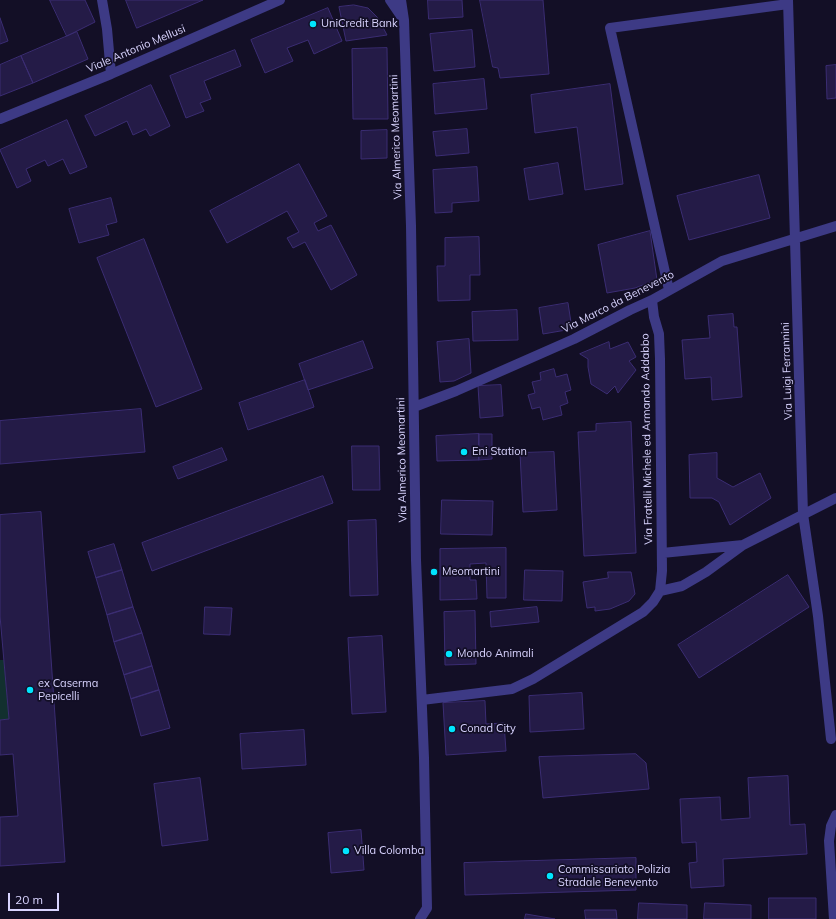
<!DOCTYPE html>
<style>
body{margin:0}
#map{position:relative;width:836px;height:919px;overflow:hidden;background:#130f26;font-family:Mulish,sans-serif}
canvas{display:block}
.scale{position:absolute;left:8px;top:893px;width:51px;height:18px;box-sizing:border-box;border:2px solid #d9d4ff;border-top:0;padding-left:5px;font-size:12px;line-height:14px;white-space:nowrap;color:#d9d4ff;-webkit-text-stroke:3px #130f26;paint-order:stroke}
</style>
<div id="map">
<canvas width="836" height="919"></canvas>
<div class="scale">20 m</div>
</div>
<script>
const g = document.querySelector('canvas').getContext('2d');
g.lineJoin = 'round';
function fill(path, color) { g.fillStyle = color; g.fill(path, 'evenodd'); }
function stroke(path, color, width, dash) { g.strokeStyle = color; g.lineWidth = width; g.lineCap = dash ? 'butt' : 'round'; g.setLineDash(dash || []); g.stroke(path); }
function label(font, color, halo, rows, align = 'center') {
  g.font = font + ' Mulish,sans-serif'; g.lineWidth = 3.5; g.setLineDash([]); g.textBaseline = 'middle'; g.strokeStyle = halo; g.fillStyle = color; for (const [text, x, y, turn = 0] of rows) {
    g.save(); g.translate(x, y); g.rotate((+turn || 0) * Math.PI / 180); g.textAlign = isNaN(turn) ? turn : align; if (halo) g.strokeText(text, 0, 0); g.fillText(text, 0, 0); g.restore();
  }
}
const green = new Path2D(`
 M0 660H4L9 719 0 720Z`);
const building = new Path2D(`
 M50 0H85L95 22 67 36Z
 M126 0H203L137 28Z
 M428 0H462L463 17 429 19Z
 M480 0H543L549 74 500 78 498 68 493 67Z
 M354 5 368 8 378 18 387 35 346 41 339 7Z
 M328 8 342 41 314 54 308 40 287 48 293 61 265 73 251 40Z
 M0 18 8 41 0 44Z
 M472 30 475 67 434 71 430 34Z
 M77 32 88 59 33 83 21 56Z
 M387 48 388 119H353L352 49Z
 M235 50 241 66 204 81 211 99 200 103 204 111 186 118 170 76Z
 M21 56 33 83 0 96V65Z
 M836 65V98L827 99 826 66Z
 M484 79 487 109 435 114 433 84Z
 M610 84 623 184 585 190 577 127 535 133 531 95Z
 M151 85 170 126 150 136 146 129 133 135 127 121 95 136 85 116Z
 M67 120 87 167 70 174 63 159 48 166 45 160 26 169 31 181 17 188 0 150Z
 M467 129 469 153 436 156 433 132Z
 M387 130V158L361 159V131Z
 M558 163 563 194 529 200 524 169Z
 M299 164 327 216 314 223 318 231 331 225 357 275 331 290 305 242 293 248 287 238 299 232 287 211 227 243 210 211Z
 M477 167 479 201 452 203V212L435 213 433 170Z
 M759 175 770 218 689 240 677 196Z
 M111 198 117 222 106 225 109 235 79 243 69 209Z
 M650 231 657 280 635 288 607 293 598 245Z
 M479 237 480 275H470V300L438 301 437 266H445V238Z
 M144 239 202 389 156 407 97 258Z
 M568 303 572 329 543 334 539 308Z
 M517 310 518 340 473 341 472 312Z
 M733 314 734 327H737L742 397 712 400 711 377 685 379 682 340 710 338 708 316Z
 M469 339 471 373 454 381 440 382 437 342Z
 M363 341 373 368 308 390 299 364Z
 M609 342 610 349 628 342 636 357 629 361 636 370 618 393 615 386 607 394 591 384 588 367V359L580 354Z
 M554 369 556 377 567 374 571 390 565 392 568 403 560 406 562 415 543 420 540 407 532 409 528 395 535 393 532 382 541 380 540 373Z
 M305 380 314 407 248 430 239 403Z
 M501 385 503 416 480 418 478 386Z
 M141 409 145 452 0 464V421Z
 M631 422 636 553 584 556 578 432 596 431V424Z
 M479 434H492V459L479 460Z
 M479 434V460L437 461 436 436Z
 M352 446H379L380 490H353Z
 M222 448 227 460 178 479 173 467Z
 M554 452 557 510 523 512 520 453Z
 M717 453V478L733 487 760 473 771 498 730 525 719 502 712 498H690L689 455Z
 M323 476 333 503 152 571 142 543Z
 M442 500 493 501 492 535 441 534Z
 M41 512 65 862 0 866V817L18 816 13 754 0 755V720L9 719 0 616V515Z
 M376 520 378 595 350 596 348 521Z
 M114 544 122 570 96 578 88 552Z
 M506 548V598H487L486 563 470 564V580H476L477 599 440 600V549Z
 M122 570 133 607 107 615 96 578Z
 M525 570 563 571 562 601 524 600Z
 M608 572H631L635 594 629 601 610 609 595 611V607L587 608 583 582 608 578Z
 M788 575 809 607 699 678 678 645Z
 M133 607 142 633 114 642 107 615Z
 M205 607 232 608 230 635 204 634Z
 M537 607 539 622 491 627 490 612Z
 M475 611 476 664 445 665 444 612Z
 M142 633 152 666 124 675 114 642Z
 M382 636 386 712 352 714 348 638Z
 M152 666 159 690 131 699 124 675Z
 M159 690 170 728 141 736 131 699Z
 M582 693 584 729 530 732 529 696Z
 M485 701 486 724 504 723 506 751 446 755 443 703Z
 M304 730 306 765 242 769 240 734Z
 M636 754 646 763 649 789 543 798 539 757Z
 M788 776 790 825 805 824 807 854 723 859 724 886 691 888 689 863 697 862 696 842 682 843 680 799 720 797 721 820 750 818 748 778Z
 M200 778 208 840 162 846 154 784Z
 M361 830 364 870 331 873 328 833Z
 M636 858V890L465 895 464 863Z
 M769 898H816V919H769Z
 M639 903 687 905V919H638Z
 M705 903 751 905V919H704Z
 M585 910H616L617 919H586Z
 M526 914 555 919H525Z`);
const minor = new Path2D(`
 M102 0 107 29 111 74
 M390 0 403 19
 M401 0 404 20 411 226 416 560 424 758 427 908 420 919
 M788 0 803 514 818 616 831 739
 M0 119 111 74 280 0
 M669 290 610 28 788 4
 M414 407 456 391 574 339 630 310 652 300 722 261 836 226
 M662 553 743 545
 M660 591 682 586 706 572 743 545 836 498
 M422 700 512 689 533 679 643 612 653 602 660 591 662 571 660 359 659 334 654 317 652 300
 M834 919 829 841 831 826 836 815`);
const markers = [
 [313,24,4,"#00e5ff"],
 [464,452,4,"#00e5ff"],
 [434,572,4,"#00e5ff"],
 [449,654,4,"#00e5ff"],
 [30,690,4,"#00e5ff"],
 [452,729,4,"#00e5ff"],
 [346,851,4,"#00e5ff"],
 [550,876,4,"#00e5ff"]
];
const poiNames = [
 ["UniCredit Bank",321,24],
 ["Eni Station",472,452],
 ["Meomartini",442,572],
 ["Mondo Animali",457,654],
 ["ex Caserma",38,684],
 ["Pepicelli",38,697],
 ["Conad City",460,729],
 ["Villa Colomba",354,851],
 ["Commissariato Polizia",558,870],
 ["Stradale Benevento",558,883]
];
const streetNames = [
 ["Viale Antonio Mellusi",136,49,-23],
 ["Via Almerico Meomartini",396,137,-92],
 ["Via Marco da Benevento",618,302,-27],
 ["Via Luigi Ferrannini",787,371,-92],
 ["Via Fratelli Michele ed Armando Addabbo",647,439,-91],
 ["Via Almerico Meomartini",402,460,-91]
];
fill(green, '#12302f');
fill(building, '#241b47');
stroke(building, '#3b2d73', 1);
stroke(minor, '#3d3a85', 10);
for (const [x, y, r, color] of markers) { const dot = new Path2D(); dot.arc(x, y, r, 0, 2 * Math.PI); g.fillStyle = color; g.fill(dot); stroke(dot, '#130f26', 1.5); }
label('11px', '#d9d4ff', '#130f26', poiNames, 'left');
label('11px', '#d9d4ff', '#130f26', streetNames);
</script>
